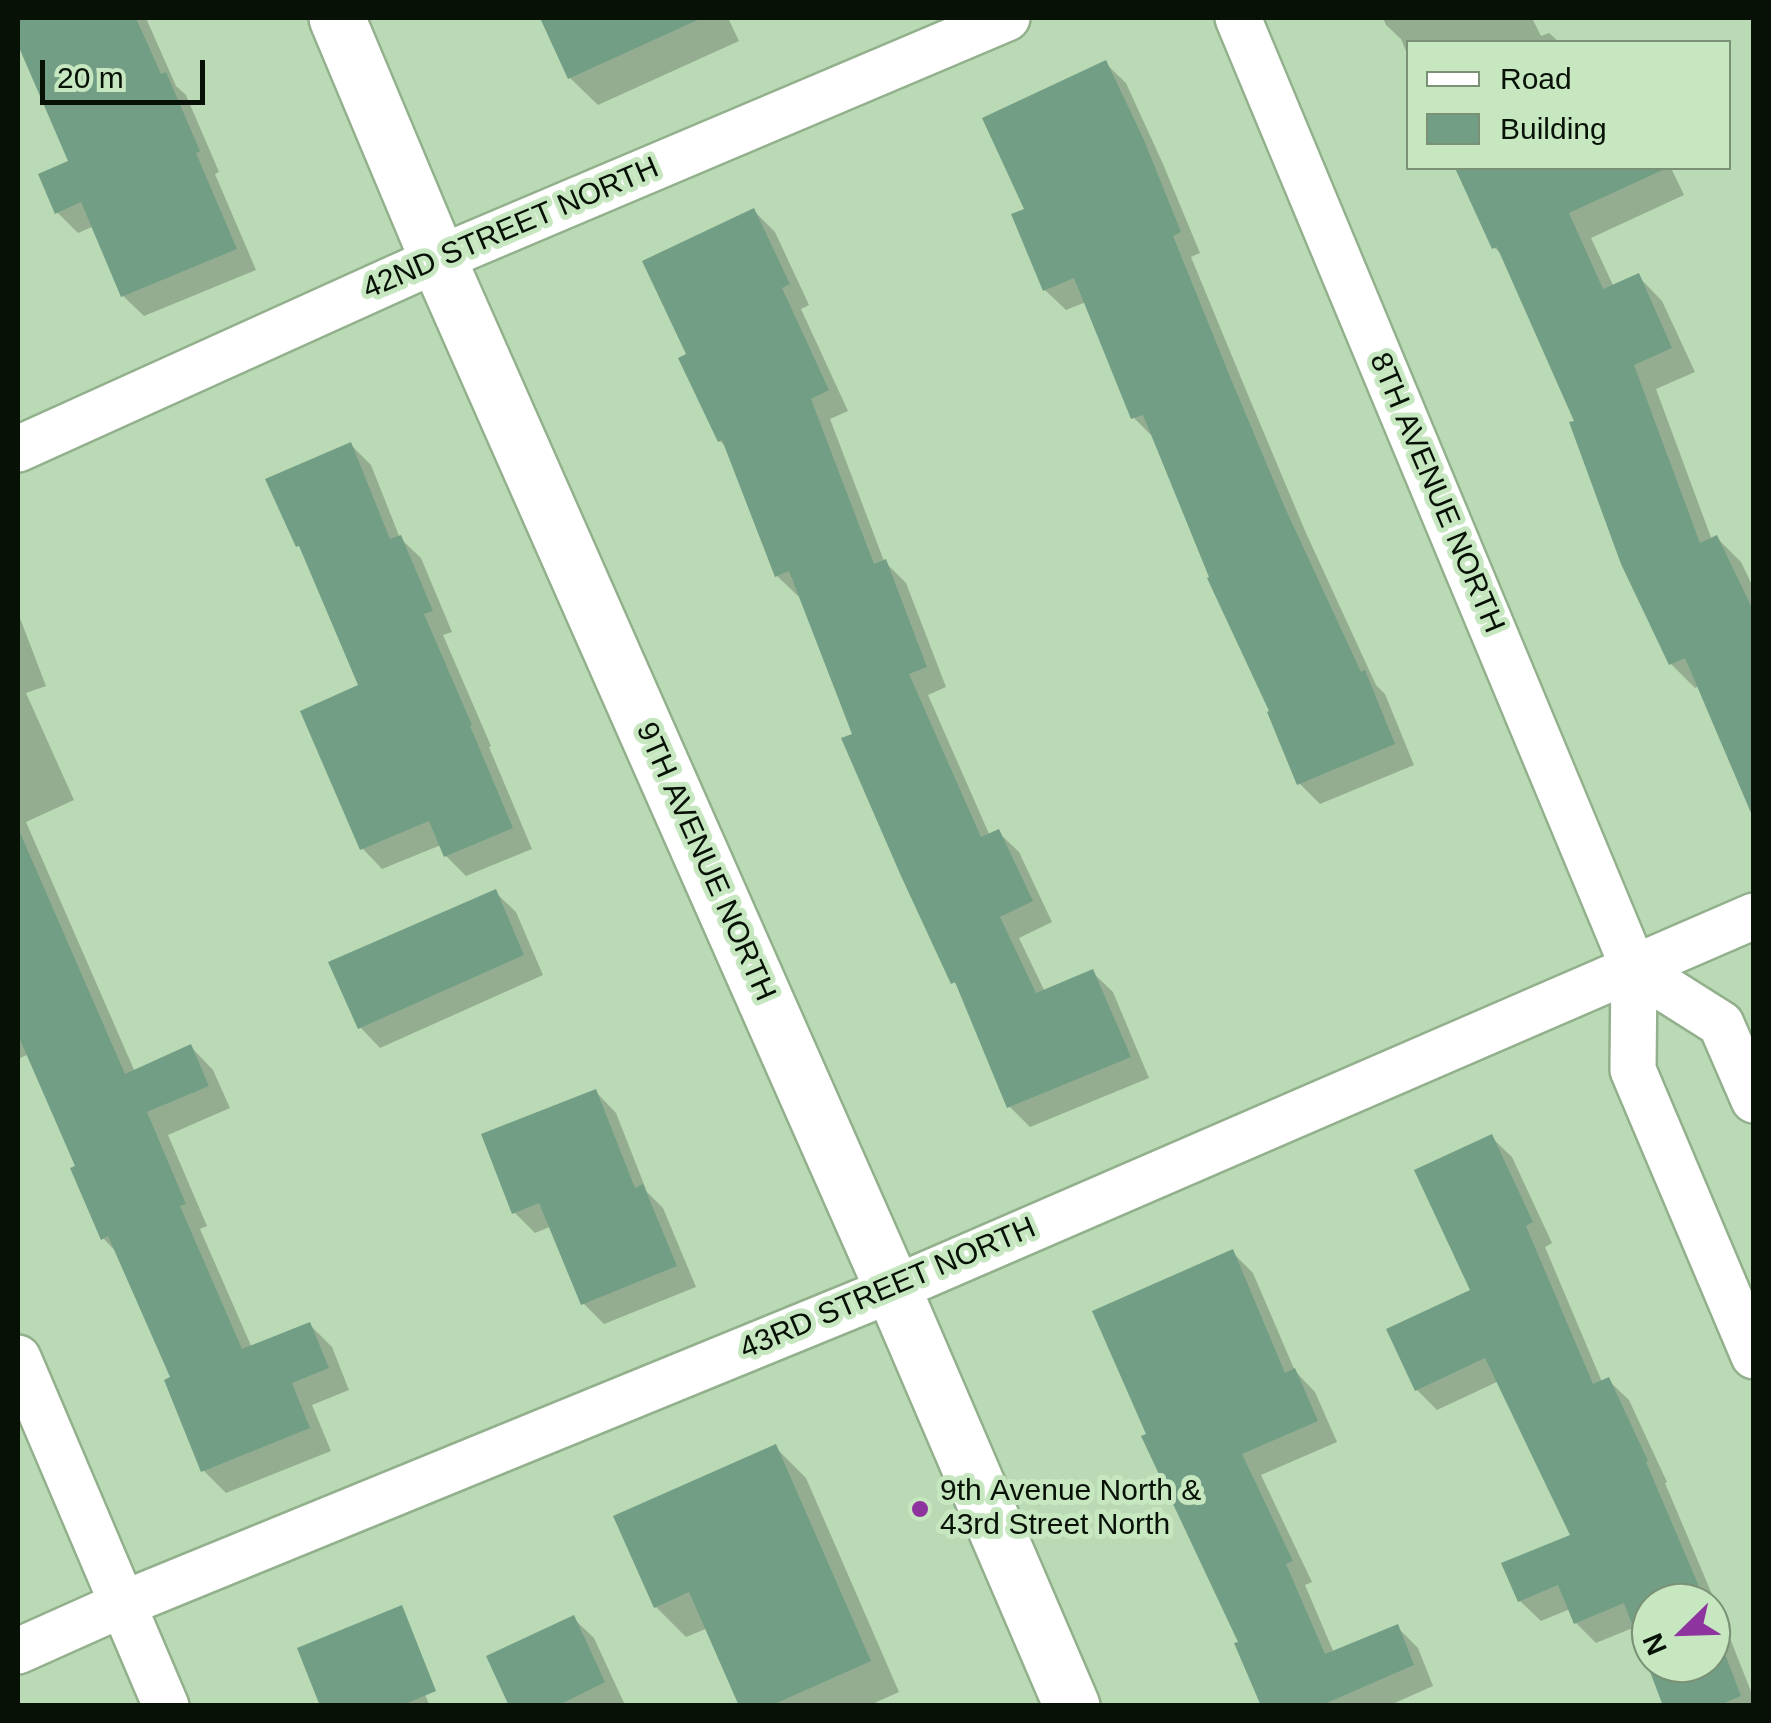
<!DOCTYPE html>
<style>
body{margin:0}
#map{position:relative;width:1771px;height:1723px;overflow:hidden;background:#bad9b5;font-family:Helvetica,sans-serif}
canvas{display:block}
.frame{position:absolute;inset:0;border:20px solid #071106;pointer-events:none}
.legend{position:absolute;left:1406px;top:40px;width:325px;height:130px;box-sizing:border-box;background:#c7e7c1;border:2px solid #7a9176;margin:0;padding:12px 18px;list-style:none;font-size:30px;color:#071106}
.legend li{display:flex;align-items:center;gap:20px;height:50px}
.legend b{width:50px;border:2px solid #7a9176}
.north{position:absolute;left:1631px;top:1583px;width:100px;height:100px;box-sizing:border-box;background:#c7e7c1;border:2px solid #7a9176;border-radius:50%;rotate:247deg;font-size:28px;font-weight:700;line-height:40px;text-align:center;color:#071106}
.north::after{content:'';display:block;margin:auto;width:35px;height:45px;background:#8e349f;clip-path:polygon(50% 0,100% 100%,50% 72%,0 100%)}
.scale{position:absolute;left:40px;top:60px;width:165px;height:45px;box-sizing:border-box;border:5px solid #071106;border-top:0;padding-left:12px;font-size:30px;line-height:35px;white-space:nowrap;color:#071106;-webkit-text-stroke:8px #c7e7c1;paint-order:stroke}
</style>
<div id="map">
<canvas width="1771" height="1723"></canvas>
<div class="frame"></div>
<ul class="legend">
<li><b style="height:12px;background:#fff"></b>Road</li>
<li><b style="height:28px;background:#729e86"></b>Building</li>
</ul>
<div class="north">N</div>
<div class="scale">20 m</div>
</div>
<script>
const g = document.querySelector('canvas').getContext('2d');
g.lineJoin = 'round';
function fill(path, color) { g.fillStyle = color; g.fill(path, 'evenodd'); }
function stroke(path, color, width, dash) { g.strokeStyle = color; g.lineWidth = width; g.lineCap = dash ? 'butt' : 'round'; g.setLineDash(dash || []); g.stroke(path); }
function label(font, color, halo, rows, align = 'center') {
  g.font = font + ' Helvetica,sans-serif'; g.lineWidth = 10; g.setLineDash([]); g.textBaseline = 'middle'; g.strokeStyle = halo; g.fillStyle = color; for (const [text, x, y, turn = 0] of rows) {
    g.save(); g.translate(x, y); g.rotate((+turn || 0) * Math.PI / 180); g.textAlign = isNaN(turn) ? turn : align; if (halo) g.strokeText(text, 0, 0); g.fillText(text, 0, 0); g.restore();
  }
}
const shadow = new Path2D(`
 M18 18H146L176 86 186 95 219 172 215 174 256 270 144 316 123 296 94 226 78 233 57 212 72 163 18 39Z
 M543 18H728L739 41 598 105 570 78Z
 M1383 18H1532L1541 36 1549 33 1559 42H1408V56L1401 39 1386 25Z
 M1105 63 1126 83 1163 164 1200 253 1191 257 1251 402 1306 533 1376 685 1385 694 1414 765 1320 804 1299 783 1272 713 1155 439 1134 418 1086 302 1066 310 1045 290 1027 210Z
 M1460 168H1671L1684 195 1591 238 1614 287 1638 276 1662 301 1695 372 1656 389 1712 540 1717 538 1741 562 1754 589V794L1699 686 1695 688 1671 664 1577 422 1504 257 1494 247 1458 169Z
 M754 211 775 232 809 305 801 309 848 411 830 419 884 561 906 583 946 687 928 695 990 836 998 832 1019 852 1052 922 1019 938 1045 992 1092 972 1113 992 1149 1078 1030 1127 1009 1106 961 990 954 982 801 595 798 596 777 576 729 450 720 441 690 356Z
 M351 445 371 465 400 538 421 558 452 632 443 635 491 746 489 747 532 849 466 876 446 856 441 845 382 869 362 848 361 687 303 550 298 545Z
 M18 613 46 686 26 693 74 800 26 822 135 1072 191 1047 213 1070 230 1108 168 1135 207 1226 200 1229 252 1348 310 1325 332 1347 349 1390 312 1405 331 1451 226 1493 203 1470 174 1379 119 1255 103 1238 78 1168 29 1054 18 1059Z
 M495 892 516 912 543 975 380 1048 360 1027Z
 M596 1092 616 1113 647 1192 663 1208 696 1287 604 1324 584 1304 552 1226 535 1233 514 1212Z
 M1491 1137 1512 1157 1552 1243 1545 1247 1602 1382 1608 1380 1629 1400 1667 1482 1665 1483 1722 1618 1754 1699V1706H1666L1635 1627 1596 1643 1576 1623 1570 1609 1541 1621 1520 1601 1573 1536 1499 1381 1437 1410 1417 1390 1474 1291ZM1651 1603H1711V1663H1651Z
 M1232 1252 1253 1273 1295 1371 1315 1392 1337 1442 1261 1475 1312 1582 1305 1585 1334 1653 1397 1627 1418 1648 1433 1686 1388 1706H1263L1242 1643Z
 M775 1447 806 1478 899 1692 868 1706H742L708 1628 686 1637 656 1607Z
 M573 1618 594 1638 624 1703 619 1706H512Z
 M400 1638 430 1706H322Z`);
const building = new Path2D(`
 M18 18H136L161 74 166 72 200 151 196 153 237 249 121 297 81 202 55 214 38 174 68 161 18 45Z
 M540 18H702L568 79Z
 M1106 60 1144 140 1181 232 1173 236 1231 379 1286 510 1361 672 1365 670 1395 744 1297 785 1267 712 1269 711 1207 578 1209 577 1143 415 1131 419 1074 278 1043 291 1011 214 1024 209 982 118Z
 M1455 168H1667L1569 213 1603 289 1639 273 1672 348 1634 365 1700 543 1717 535 1754 612V820L1685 658 1669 665 1621 564 1569 422 1574 421 1497 247 1492 249Z
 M754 208 790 284 782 288 829 390 811 399 874 564 886 559 927 667 909 674 981 837 999 829 1033 901 1000 917 1036 993 1093 969 1131 1057 1007 1108 955 982 951 984 901 876 841 738 852 734 789 571 775 577 722 440 718 442 678 358 686 354 642 261Z
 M351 442 390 539 401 535 433 611 424 614 472 725 470 726 513 828 444 857 429 821 360 850 300 711 358 685 299 546 296 547 265 479Z
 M18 828 125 1074 191 1044 209 1086 147 1112 186 1204 180 1206 242 1349 310 1322 329 1368 292 1383 310 1428 201 1472 164 1380 170 1377 108 1236 101 1240 70 1168 75 1166 18 1035Z
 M496 889 524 955 358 1029 328 962Z
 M596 1089 635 1188 643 1184 677 1266 581 1305 539 1203 512 1214 481 1134Z
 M1492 1134 1533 1222 1526 1226 1593 1384 1609 1377 1648 1461 1646 1462 1706 1603H1651V1663H1711V1617L1741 1696 1717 1706H1663L1624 1603 1574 1624 1558 1585 1518 1602 1501 1563 1570 1535 1485 1358 1415 1391 1386 1329 1470 1290 1414 1170Z
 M1233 1249 1285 1373 1295 1368 1318 1421 1242 1454 1293 1561 1286 1564 1325 1654 1398 1624 1414 1665 1320 1706H1261L1234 1643 1238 1642 1141 1436 1146 1434 1092 1311Z
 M776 1444 871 1661 770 1706H739L689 1592 654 1608 613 1516Z
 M402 1605 436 1691 400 1706H320L297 1648Z
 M574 1615 605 1682 557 1706H509L486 1656Z`);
const street = new Path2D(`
 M1238 18 1634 969 1633 1070 1754 1356
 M18 449 438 259 1007 18
 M1634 969 1721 1024 1754 1100
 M18 1358 166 1706
 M18 1651 123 1604 893 1289 1754 916`);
const secondary = new Path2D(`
 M337 18 438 259 893 1289 1072 1706`);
const markers = [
 [920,1509,10,"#8e349f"]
];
const streetNames = [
 ["42ND STREET NORTH",511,229,-23],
 ["8TH AVENUE NORTH",1436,493,67],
 ["9TH AVENUE NORTH",705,862,66],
 ["43RD STREET NORTH",888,1289,-23]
];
const poiNames = [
 ["9th Avenue North &",940,1492],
 ["43rd Street North",940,1526]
];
fill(shadow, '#0003');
fill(building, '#729e86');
stroke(street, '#92b08c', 50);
stroke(secondary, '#92b08c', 60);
stroke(street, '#fff', 45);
stroke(secondary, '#fff', 55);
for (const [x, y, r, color] of markers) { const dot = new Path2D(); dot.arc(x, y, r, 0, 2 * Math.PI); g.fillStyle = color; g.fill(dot); stroke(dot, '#c7e7c1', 4); }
label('30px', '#071106', '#c7e7c1', streetNames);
label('30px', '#071106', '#c7e7c1', poiNames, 'left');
</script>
